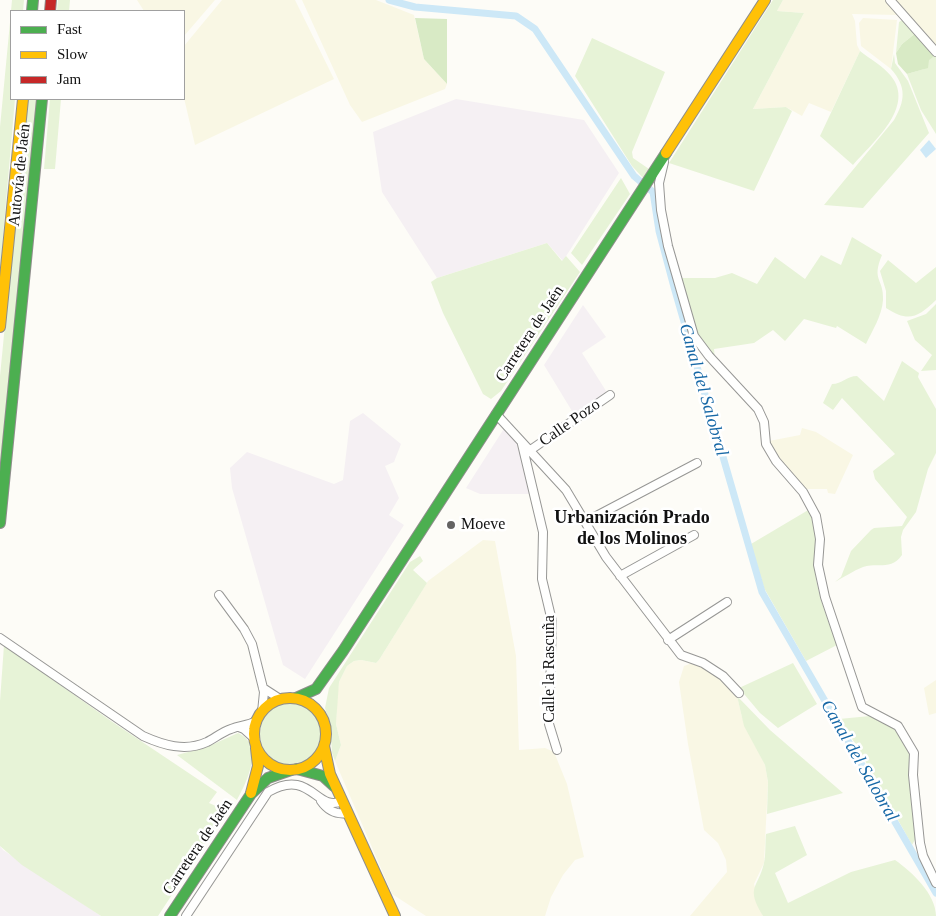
<!DOCTYPE html>
<meta charset="utf-8">
<style>
body{margin:0}
#map{position:relative;width:936px;height:916px;overflow:hidden;background:#fdfcf7;font-family:Georgia,serif}
canvas{display:block}
.legend{position:absolute;left:10px;top:10px;width:175px;height:90px;box-sizing:border-box;background:#fff;border:1px solid #a0a0a0;margin:0;padding:6px 9px;list-style:none;font-size:15px;color:#111}
.legend li{display:flex;align-items:center;gap:10px;height:25px}
.legend b{width:25px;border:1px solid #a0a0a0}
</style>
<div id="map">
<canvas width="936" height="916"></canvas>
<ul class="legend">
<li><b style="height:6px;background:#4caf50"></b>Fast</li>
<li><b style="height:6px;background:#ffc107"></b>Slow</li>
<li><b style="height:6px;background:#c62828"></b>Jam</li>
</ul>
</div>
<script>
const g = document.querySelector('canvas').getContext('2d');
g.lineJoin = 'round';
function fill(path, color) { g.fillStyle = color; g.fill(path, 'evenodd'); }
function stroke(path, color, width, dash) { g.strokeStyle = color; g.lineWidth = width; g.lineCap = dash ? 'butt' : 'round'; g.setLineDash(dash || []); g.stroke(path); }
function label(font, color, halo, rows, align = 'center') {
  g.font = font + ' Georgia,serif'; g.lineWidth = 5; g.setLineDash([]); g.textBaseline = 'middle'; g.strokeStyle = halo; g.fillStyle = color; for (const [text, x, y, turn = 0] of rows) {
    g.save(); g.translate(x, y); g.rotate((+turn || 0) * Math.PI / 180); g.textAlign = isNaN(turn) ? turn : align; if (halo) g.strokeText(text, 0, 0); g.fillText(text, 0, 0); g.restore();
  }
}
const industrial = new Path2D(`
 M456 99 584 120 619 173 563 261 547 243 437 278 382 192 373 132Z
 M583 305 606 337 582 353 608 394 575 416 544 365Z
 M363 413 401 444 394 462 385 466 399 498 389 515 404 525 305 679 283 665 232 488 230 468 247 452 334 484 343 480 350 421Z
 M505 427 519 444 532 494H480L466 488Z
 M0 846 3 850 101 916H0Z`);
const farmland = new Path2D(`
 M137 0H215L184 36V11H144Z
 M222 0H295L334 79 195 145 184 98V46Z
 M302 0H376L414 15 424 59 447 84 445 89 362 122 350 105Z
 M783 0H886L898 15 852 14 855 21 857 45 860 51 831 112 809 103 802 116 786 107 753 109 804 13 777 11Z
 M893 0H936V48Z
 M863 18 897 20 891 69 861 46 859 23Z
 M802 428 816 432 853 455 835 494 828 493 827 489H804L777 458 769 441 800 435Z
 M483 540 495 541 516 656 519 750 545 748 554 752 567 784 584 857 575 860 563 875 551 897 545 916H426L392 894 335 761 341 745 336 724 337 698 339 682 347 666 354 661 361 660 376 663 379 660 428 581Z
 M692 663 699 664 722 678 737 696 742 717 765 765 768 782 764 863 754 884 763 916H690L727 872 726 860 718 843 704 830 688 744 679 682 684 666Z
 M936 680V713L929 715 924 688Z`);
const green = new Path2D(`
 M12 0H24L23 11H11Z
 M58 0H70L69 11H57Z
 M773 0H783L777 11 804 13 753 109 786 107 792 111 754 191 669 163Z
 M11 12V99H15L0 271V127Z
 M904 19 917 32 902 44 896 53 899 22Z
 M592 38 665 72 632 152 633 158 649 169 643 178 632 166 575 76Z
 M860 51C870 59 883 66 891 76 916 107 872 143 853 165L820 136Z
 M933 51 936 54V134L921 110 907 74 924 69Z
 M894 54 895 63 908 81 929 133 863 208 824 205 894 120C905 101 907 87 891 69Z
 M27 99H38L0 484V376Z
 M50 99H61L55 169H44Z
 M621 178 630 194 582 265 571 253Z
 M852 237 882 255C871 281 884 278 883 300 882 316 872 331 866 344L837 326 836 328 804 319 785 341 773 330 754 343 714 349 715 359 696 336 681 281 682 278H715L732 273 757 284 775 257 805 279 821 255 841 265Z
 M547 243 562 261 566 256 580 272 501 391 491 399 483 394 443 313 431 282 437 278Z
 M888 260 916 283 936 267V300C918 317 909 323 886 308V291L880 271Z
 M936 304V370L921 371 932 355 915 340 907 321 926 314Z
 M902 361 919 373 918 377 936 409V453L928 469 916 512 903 530 901 537 902 555C891 571 878 562 863 567 853 571 844 577 835 582L841 577 851 551 871 530 874 528 902 526 907 517 875 479 873 471 895 454 842 398 833 410 823 403 832 384C842 384 847 376 857 376L884 401Z
 M810 509C822 529 814 549 815 570 816 590 830 626 837 645L806 661 764 588 751 544Z
 M420 556 423 561 413 570 427 583 379 660 376 663 361 660 354 661 347 666 339 682 336 724 341 745 335 761 332 753 330 723 325 708 329 688 410 562Z
 M4 645 111 721 217 792 209 803 227 811 158 916H101L22 865 0 846V701Z
 M793 663 817 704 778 728 760 713 739 688Z
 M737 696 770 730 843 793 767 814 768 782 765 765 744 726Z
 M260 734a31 31 0 1 1 62 0a31 31 0 1 1-62 0Z
 M870 716 898 729 911 752 916 838 912 845 858 748 839 719Z
 M238 733C265 745 247 782 237 800L177 755 207 747Z
 M795 826 807 855 775 873 788 903 851 872 895 860C912 872 936 894 936 916H763C745 886 758 889 764 863 766 854 765 843 766 834Z`);
const forest = new Path2D(`
 M415 18 447 19V84L424 59Z
 M917 32 933 51V57L929 60 928 68 907 74 898 64 896 53 902 44Z`);
const water = new Path2D(`
 M929 140 936 149 926 158 920 150Z`);
const canal = new Path2D(`
 M389 0 415 7 516 16 535 29 634 176 653 192 659 231 674 287 762 592 936 893`);
const street = new Path2D(`
 M890 0 936 52
 M664 162 659 183 661 210 668 246 694 336 709 356 758 409 764 422 766 444 776 461 803 492 816 516 820 539 818 565 825 597 862 707 898 726 914 753 913 775 920 843 923 856 936 883
 M496 414 566 490 606 557 681 655 703 663 723 676 739 693
 M522 444 543 532 542 579 552 621 549 724 557 750
 M529 451 610 395
 M585 522 697 463
 M620 576 694 535
 M219 595 244 629 252 644 264 692 262 712
 M0 638 143 736C163 745 185 752 207 742 215 738 222 732 231 729 240 725 248 726 256 721
 M668 640 727 602
 M263 688 280 699
 M239 727 244 729 255 739
 M321 801C328 811 336 815 348 813
 M186 916 268 792C311 767 316 813 342 801`);
const fast = new Path2D(`
 M32 11 33 0
 M0 523 42 99
 M296 698 316 689 343 651 666 153
 M297 769 323 776 334 786
 M170 916 251 794 268 778 291 770`);
const slow = new Path2D(`
 M666 153 765 0
 M0 327 23 99
 M254 734a36 36 0 1 1 72 0a36 36 0 1 1-72 0Z
 M324 746 330 774 395 916
 M251 793 258 766 256 748`);
const jam = new Path2D(`
 M50 11 51 0`);
const markers = [
 [451,525,5,"#646362"]
];
const streetNames = [
 ["Autovía de Jaén",20,175,-84],
 ["Carretera de Jaén",530,334,-57],
 ["Calle Pozo",570,423,-35],
 ["Calle la Rascuña",550,669,-90],
 ["Carretera de Jaén",198,847,-56]
];
const poiNames = [
 ["Moeve",461,525]
];
const waterNames = [
 ["Canal del Salobral",703,390,74],
 ["Canal del Salobral",859,761,60]
];
const neighbourhoodNames = [
 ["Urbanización Prado",632,518],
 ["de los Molinos",632,539]
];
fill(industrial, '#f5f0f3');
fill(farmland, '#f9f7e4');
fill(green, '#e7f3d7');
fill(forest, '#d8eac5');
fill(water, '#cde8f7');
stroke(canal, '#cde8f7', 7);
stroke(street, '#979795', 10);
stroke(fast, '#8e8d8b', 12);
stroke(slow, '#8e8d8b', 12);
stroke(jam, '#8e8d8b', 12);
stroke(street, '#fffffe', 8);
stroke(fast, '#4caf50', 10);
stroke(slow, '#ffc107', 10);
stroke(jam, '#c62828', 10);
for (const [x, y, r, color] of markers) { const dot = new Path2D(); dot.arc(x, y, r, 0, 2 * Math.PI); g.fillStyle = color; g.fill(dot); stroke(dot, '#fff', 2); }
label('16px', '#111', '#fff', streetNames);
label('16px', '#111', '#fff', poiNames, 'left');
label('italic 18px', '#1768a6', '#fff', waterNames);
label('bold 18px', '#111', '#fff', neighbourhoodNames);
</script>
